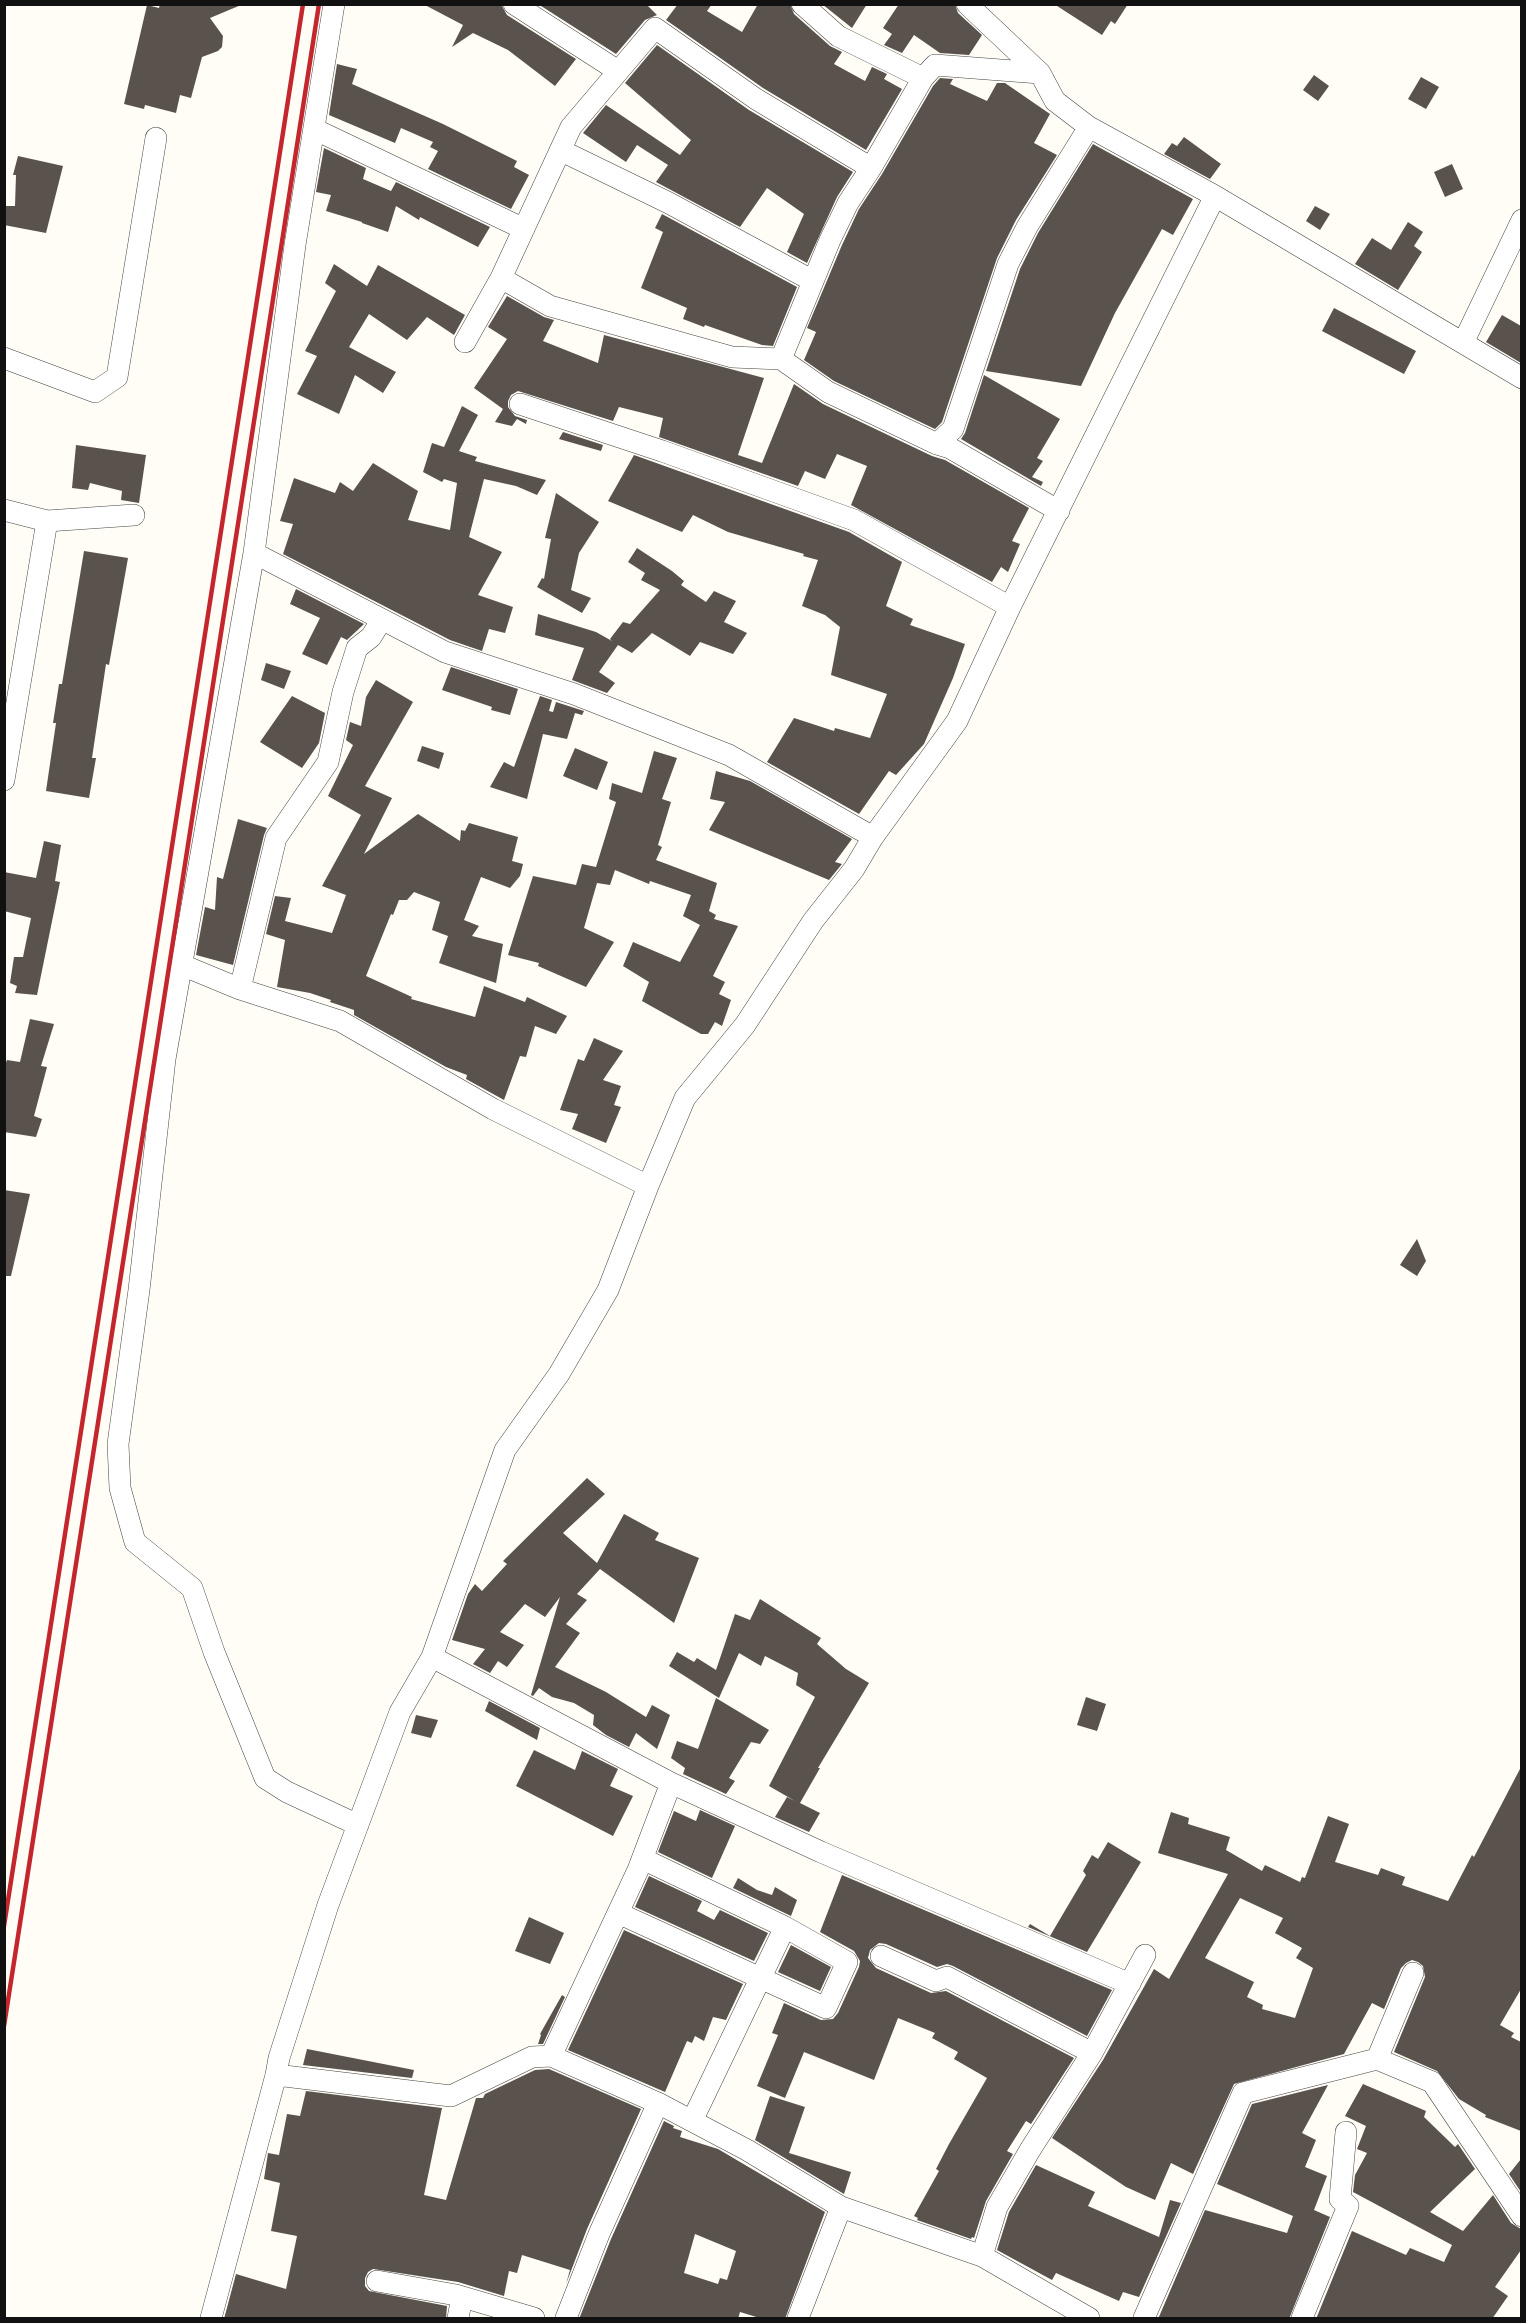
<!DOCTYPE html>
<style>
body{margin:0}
#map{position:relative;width:1526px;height:2323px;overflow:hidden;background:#fffdf5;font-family:Literata,serif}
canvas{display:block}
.frame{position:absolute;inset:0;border:6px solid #111;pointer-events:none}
</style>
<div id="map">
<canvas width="1526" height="2323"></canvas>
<div class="frame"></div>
</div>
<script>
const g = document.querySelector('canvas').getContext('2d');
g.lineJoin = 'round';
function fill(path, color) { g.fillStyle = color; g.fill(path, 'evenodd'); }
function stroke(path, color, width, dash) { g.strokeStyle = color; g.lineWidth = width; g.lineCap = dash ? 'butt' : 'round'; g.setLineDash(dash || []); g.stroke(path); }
const building = new Path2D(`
 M160 4 241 5 210 18 223 36 222 47 218 51 202 57 191 98 180 95 176 113 145 105 144 109 124 104 147 5 159 8Z
 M423 4H501L507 15 576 59 555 86 508 50 473 33 452 47 463 25Z
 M538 4H646L657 15 645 20 616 54Z
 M678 4H712L707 11 742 32 758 4H790L794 14 830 46 842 52 834 64 865 81 872 67 887 74 884 79 902 89 866 150 763 88 666 20Z
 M822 4H867L852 28Z
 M899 4H955L958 13 982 35 969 55 940 53 914 35 902 53 884 45 892 34 883 28Z
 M1054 4H1128L1115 24 1111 21 1102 35Z
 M657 45 749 110 853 172 837 197 807 263 787 252 804 214 767 188 740 227 656 182 668 165 637 145 626 162 583 133 606 105 680 155 691 140 625 83Z
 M337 64 357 69 352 84 443 124 517 161 514 167 529 175 511 209 428 169 438 151 430 147 433 142 401 128 395 143 329 115Z
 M1314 75 1329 86 1318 101 1303 90Z
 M1421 77 1439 87 1426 109 1408 99Z
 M940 78 953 79 950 84 987 101 997 83H1005L1050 114 1034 143 1057 155 1016 220 997 258 942 422 935 429 834 381 804 360 816 332 807 328 842 245 859 209 882 174 933 86Z
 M1184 137 1221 164 1210 179 1164 154 1172 143 1177 146Z
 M1093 144 1193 199 1173 235 1162 229 1115 313 1081 386 986 371 1020 269 1038 233Z
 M324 148 366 168 363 179 391 191 396 182 490 227 478 247 420 217 419 220 396 206 388 232 362 223V222L326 211 331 195 316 192Z
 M18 156 63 166 46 233 4 225V206H15L16 175H13Z
 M1452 164 1463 189 1445 197 1434 172Z
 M1315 206 1330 214 1320 230 1306 221Z
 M662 214 797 287 773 346 762 345 705 325 704 327 683 319 687 308 641 288 663 232 655 228Z
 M1408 222 1423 232 1414 246 1422 252 1398 290 1355 264 1372 238 1391 250Z
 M334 264 367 286 378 265 465 315 454 335 427 317 407 340 369 314 349 347 396 372 383 393 355 375 339 414 297 394 317 356 305 351 336 291 325 283Z
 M507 296 544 317 554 320 543 341 598 363 604 335 764 378 738 455 762 463 794 384 823 404 932 456 945 460 1029 508 1012 541 1020 544 1008 572 1001 567 992 582 851 505 867 466 837 454 825 479 805 471 798 486 659 437 663 418 619 407 613 421 518 391 511 395 508 401V407L515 416 527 420 526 424 517 419 512 426 495 422 503 409 474 388 507 339 488 327Z
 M1334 308 1416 351 1404 374 1322 331Z
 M1502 315 1521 326V363L1486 342Z
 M984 375 1060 419 1037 458 1043 461 1032 477 1043 482 1041 486 961 439 965 433Z
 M462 406 478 415 459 451 477 457 475 461 546 480 537 495 516 486 484 479 469 537 502 552 478 595 513 607 505 633 489 629 482 651 450 640 283 554 293 524 280 521 294 478 335 493 340 482 353 491 373 463 418 491 408 520 450 530 457 483 444 479 442 482 423 472 432 443 444 447Z
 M563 432 603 445 601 451 559 439Z
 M76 445 146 455 139 503 121 500 122 491 90 483 88 490 72 488Z
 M634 455 849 532 902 562 886 606 913 619 910 625 965 644 953 678 924 744 896 775 889 771 859 814 767 762 794 718 834 731 835 728 870 738 887 694 831 675 840 627 825 615 802 606 818 560 803 556 804 554 728 532 693 515 682 532 608 501Z
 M556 493 599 522 579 553 571 590 591 598 582 613 537 587 542 578 544 579 551 539 545 538Z
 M637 548 672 571 684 581 681 585 706 602 714 591 736 601 724 622 747 633 733 654 700 642 690 656 652 633 632 653 618 645 599 672 615 683 607 693 572 680 584 648 535 635 538 614 596 632 612 641 610 639 623 622 630 624 660 590 641 580 645 573 628 562Z
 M84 551 128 558 109 665 106 664 92 758H96L89 798 46 791 56 723H53L59 684H62Z
 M296 589 364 624 347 640 341 637 327 665 302 654 320 618 290 604Z
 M266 663 291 671 284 689 261 680Z
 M451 667 518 689 510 715 491 710 492 707 442 690Z
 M376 680 413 702 365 786 392 798 364 854 418 814 460 841 461 830 465 831 469 823 518 837 512 861 523 864 520 876 510 888 481 877 464 920 479 926 472 936 503 944 496 983 439 963 448 936 432 930 440 902 414 892 407 900H399L393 915 391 914 366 976 412 997 411 999 475 1017 484 986 525 1002 527 997 567 1016 556 1034 535 1026 526 1057 520 1056 504 1100 466 1079 467 1075 446 1067 354 1015V1010L330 1002 331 1000 310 993 277 987 285 940 266 934 275 896 291 898 285 921 332 933 346 895 322 886 361 815 328 796 353 745 346 740 350 722 361 726 366 697Z
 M292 696 325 713 319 743 302 768 260 742Z
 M540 696 552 700 549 711 553 712 556 702 584 711 582 715 575 713 567 739 543 734 527 799 490 787 504 762 514 767Z
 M422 746 444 753 439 769 417 761Z
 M575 748 608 762 597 790 563 776Z
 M654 751 677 758 662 799 671 802 658 845 662 847 656 860 717 883 709 911 716 915 714 919 738 926 713 976 725 982 719 994 731 1000 722 1026 715 1022 708 1034H701L642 1001 649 982 623 966 633 942 680 962 700 925 683 916 691 895 650 881 649 884 615 870 610 885 597 883 584 928 614 942 586 987 538 966 539 963 508 955 533 876 576 885 582 864 596 867 616 802 609 799 612 783 642 793Z
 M716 771 750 781 852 839 835 862 842 864 829 880 709 830 725 802 710 799Z
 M238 819 267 828 264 835 233 965 196 955 205 907 215 910 217 877 223 879Z
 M44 841 61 845 55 881 60 882 37 995 15 993 17 986 10 983 14 957H23L31 918 4 911V872L36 878Z
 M30 1019 54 1024 41 1066 47 1067 34 1116 42 1119 36 1137 4 1132V1068L7 1060 20 1062Z
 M594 1038 623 1051 603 1080 621 1086 614 1105 621 1107 606 1143 572 1129 578 1114 560 1110 578 1059 584 1061Z
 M4 1190 30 1194 11 1276H4Z
 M1417 1239 1426 1261 1417 1276 1400 1265Z
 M587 1478 605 1494 563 1533 597 1563 624 1514 659 1533 655 1540 699 1558 674 1623 600 1569 577 1594 587 1600 566 1624 580 1633 555 1667 606 1692 646 1717 652 1705 670 1715 657 1749 636 1733 629 1747 606 1735 593 1725 594 1715 574 1703 552 1697 539 1688 533 1696 531 1695 560 1597 545 1617 525 1604 500 1632 524 1645 507 1667 498 1661 490 1673 473 1664 485 1649 452 1640 468 1594 475 1584 482 1591 507 1564 503 1561Z
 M760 1599 821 1638 817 1644 846 1669 869 1683 818 1768H820L800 1803 820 1813 809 1832 775 1817 787 1797 795 1801 769 1786 815 1697 796 1685 798 1673 765 1656 761 1666 739 1653 719 1698 669 1666 677 1652 694 1662 697 1658 716 1670 735 1614 750 1620Z
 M1086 1697 1106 1704 1097 1731 1077 1725Z
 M716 1698 769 1730 760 1744 751 1742 729 1778 735 1781 726 1794 683 1774 685 1768 671 1758 677 1741 698 1749Z
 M489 1701 540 1728 537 1740 485 1711Z
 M416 1715 438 1720 431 1738 411 1733Z
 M534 1750 575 1770 582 1751 618 1769 610 1786 633 1796 613 1836 516 1786Z
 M1521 1767V1989L1500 2025 1514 2033 1511 2037 1521 2042V2131L1485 2117 1486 2115 1459 2099 1437 2071 1394 2052 1425 1977 1423 1966 1418 1962 1412 1960 1406 1963 1401 1968 1384 2009 1372 2003 1344 2054 1234 2084 1193 2174 1171 2163 1155 2200 1126 2187 1052 2138 1103 2060 1154 1969 1169 1979 1228 1874 1158 1853 1171 1812 1189 1818 1188 1824 1230 1837 1226 1850 1262 1871 1265 1865 1300 1882 1302 1877 1305 1878 1328 1816 1349 1824 1335 1862 1378 1875 1381 1868 1405 1877 1402 1885 1448 1901 1472 1855 1474 1857ZM1240 1898 1283 1918 1275 1933 1302 1948 1296 1958 1313 1968 1295 2018 1262 2009 1263 2005 1247 1997 1254 1982 1205 1958Z
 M700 1810 735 1826 712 1878 658 1852 674 1811 696 1821Z
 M1108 1842 1141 1862 1087 1952 1028 1927 1030 1924 1050 1936 1086 1875 1083 1871 1092 1855 1098 1859Z
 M842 1875 1112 1990 1087 2036 953 1966 947 1964 937 1967 886 1944 879 1943 870 1950 868 1958 876 1968 931 1993 946 1991 1074 2058 1031 2124 1026 2121 1007 2151 1013 2154 986 2201 974 2238 972 2237 971 2239 917 2220 918 2218 914 2216 939 2171 936 2169 949 2144 987 2078 954 2059 958 2052 932 2038 935 2033 898 2018 874 2080 804 2052 785 2098 757 2086 778 2035 772 2033 784 2003 821 2020 833 2019 838 2013 859 1967 860 1961 854 1951 820 1932Z
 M649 1876 702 1901 697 1911 714 1920 720 1910 768 1933 754 1961 635 1907Z
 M738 1878 757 1890 772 1895 775 1887 797 1900 791 1916 733 1888Z
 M529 1917 564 1933 550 1964 515 1951Z
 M624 1930 743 1984 726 2020 713 2017 704 2041 695 2036 692 2043 687 2041 665 2092 568 2050Z
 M791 1945 831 1967 820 1991 778 1972Z
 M562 1995 565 1997 543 2044H538L541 2035 540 2034Z
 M307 2049 414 2070 412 2078 303 2065Z
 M549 2069 641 2109 587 2229 566 2284 570 2270 522 2255 517 2273 509 2271 504 2296 458 2282 373 2269 368 2272 365 2278V2286L369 2291 447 2306 446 2319H224L236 2274 286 2289 297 2236 271 2231 280 2183 264 2179 268 2153 279 2155 287 2114 300 2116 306 2091 442 2108 424 2195 446 2200 476 2098H483L485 2094 535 2070Z
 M1363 2084 1426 2111 1424 2117 1455 2147 1458 2144 1475 2169 1430 2212 1463 2231 1493 2195 1511 2223 1521 2229V2250L1495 2287 1508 2296 1492 2319H1316L1352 2231 1406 2255 1410 2248 1444 2262 1452 2245 1353 2192 1355 2175 1367 2153 1357 2149 1366 2126 1345 2116Z
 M1328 2085 1302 2133 1316 2140 1305 2167 1327 2176 1314 2210 1330 2217 1289 2319H1158L1205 2210 1287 2233 1293 2216 1217 2184 1252 2104Z
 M770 2096 805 2107 789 2153 851 2172 844 2194 755 2140Z
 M664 2121 674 2126 673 2128 682 2131 680 2137 718 2149 825 2212 785 2319H763L740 2312 738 2319H579L611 2239ZM695 2234 736 2251 727 2280 720 2278 718 2284 684 2273Z
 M1521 2159V2192L1509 2174Z
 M1036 2165 1095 2192 1088 2206 1159 2237 1170 2200 1181 2203 1139 2297 1123 2292 1119 2301 1056 2273 1052 2280 997 2250 1009 2212Z`);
const minor = new Path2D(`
 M334 4 295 245 254 553 165 1059 139 1290 118 1444 120 1488 135 1542 192 1588 214 1652 265 1778 287 1792 358 1825
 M514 4 618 71
 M802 4 838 36 923 78
 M967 4 1040 73 1055 101 1089 127 1215 196 1522 378
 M314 129 524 229
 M560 150 669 203 813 281
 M501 278 571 127 655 28 756 99 871 168
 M465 342 501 278 550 306 732 357 781 359 828 392 937 444 950 448 1059 511
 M1463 343 1522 220
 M4 358 95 392 117 377 156 138
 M781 359 830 240 848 203 871 168 923 78 935 65 1040 73
 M520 404 662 451 854 520 1010 607
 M937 444 953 429 1008 264 1027 227 1089 127
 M4 510 47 521 134 515
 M254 553 445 652 574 694 729 755 873 837
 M4 780 47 521
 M182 965 240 989 340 1021 493 1109 648 1186 685 1098 745 1025 813 921 854 869 873 837 957 721 1010 607 1215 196
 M240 989 276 838 328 762 343 692 357 648 371 637 381 621
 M432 1657 671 1783 821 1852 1130 1984
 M618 1913 826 2008 847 1962 785 1927 643 1859
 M881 1956 936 1981 947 1977 1092 2053
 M1413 1973 1377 2059 1432 2082 1522 2216
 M551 2056 638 1870 671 1783
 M276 2075 451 2096 532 2057 551 2056 658 2103 692 2121 747 2150 841 2207
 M692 2121 785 1927
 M982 2256 997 2207 1030 2150 1092 2053 1145 1955
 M377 2281 456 2295 534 2318
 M211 2318 276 2075 279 2058 328 1905 400 1712 432 1657 505 1450 559 1374 608 1290 648 1186
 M458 2318 462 2297
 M566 2318 599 2234 658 2103
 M798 2318 841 2207 982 2256 1089 2318
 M1144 2318 1243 2093 1377 2059
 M1302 2318 1348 2206 1340 2199 1346 2132`);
const rail = new Path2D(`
 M4 1926 303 4
 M4 2026 319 4`);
fill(building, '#5a524d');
stroke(minor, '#444', 22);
stroke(minor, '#fff', 21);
stroke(rail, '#c4262e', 4.5);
</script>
